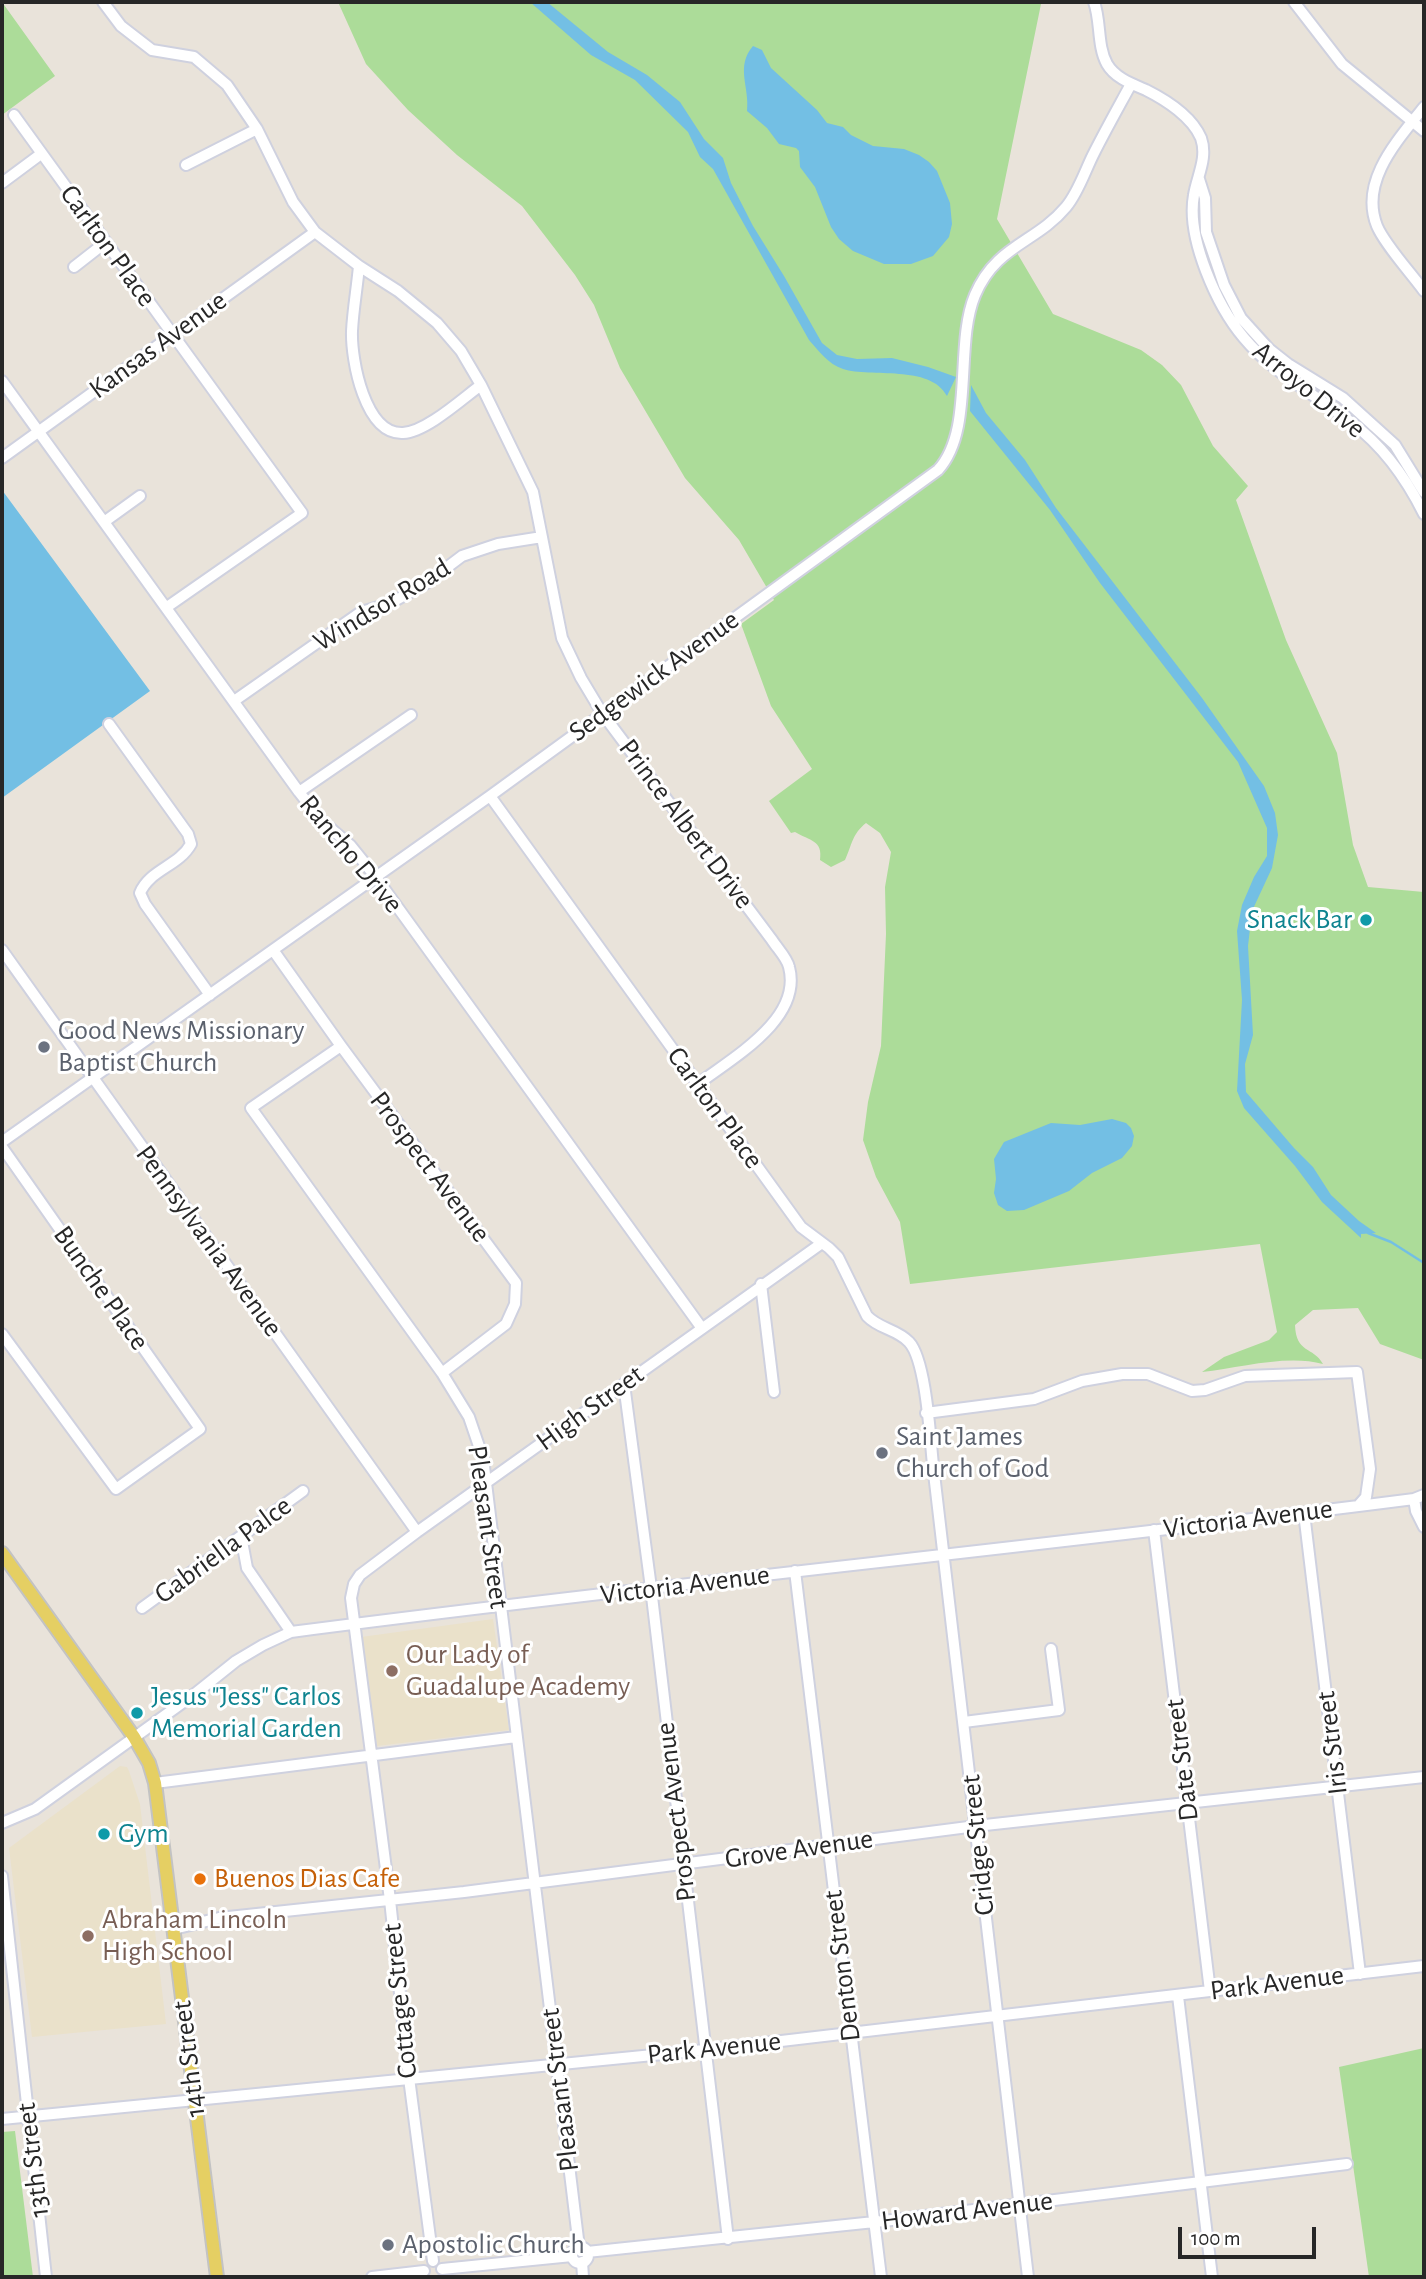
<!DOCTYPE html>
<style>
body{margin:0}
#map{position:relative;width:1426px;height:2279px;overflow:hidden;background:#e9e3da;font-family:"Alegreya Sans",sans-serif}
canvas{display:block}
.frame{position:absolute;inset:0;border:4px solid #272727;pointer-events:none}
.scale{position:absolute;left:1178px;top:2227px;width:138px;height:32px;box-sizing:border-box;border:4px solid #272727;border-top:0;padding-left:9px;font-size:21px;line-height:24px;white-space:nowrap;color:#272727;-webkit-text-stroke:5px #fff;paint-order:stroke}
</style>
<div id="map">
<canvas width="1426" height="2279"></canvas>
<div class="frame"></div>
<div class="scale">100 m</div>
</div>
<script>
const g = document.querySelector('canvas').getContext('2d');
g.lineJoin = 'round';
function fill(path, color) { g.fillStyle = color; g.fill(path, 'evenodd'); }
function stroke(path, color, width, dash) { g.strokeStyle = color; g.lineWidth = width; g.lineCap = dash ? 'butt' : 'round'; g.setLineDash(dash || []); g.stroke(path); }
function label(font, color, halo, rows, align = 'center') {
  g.font = font + ' "Alegreya Sans",sans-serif'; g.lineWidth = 6; g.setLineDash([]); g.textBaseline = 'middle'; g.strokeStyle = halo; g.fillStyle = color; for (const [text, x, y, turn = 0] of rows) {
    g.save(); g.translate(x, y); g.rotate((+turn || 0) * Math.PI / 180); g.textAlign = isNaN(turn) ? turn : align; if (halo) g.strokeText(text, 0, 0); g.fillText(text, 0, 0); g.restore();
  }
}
const education = new Path2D(`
 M493 1619 509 1730 377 1746 361 1637Z
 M120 1766 127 1767 129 1771 140 1804 166 2024 32 2037 9 1848Z`);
const green = new Path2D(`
 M2 2 55 76 2 115Z
 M338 2H1040L1041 4 997 219 1053 314 1141 350 1162 365 1181 385 1213 446 1248 486 1236 500 1286 640 1337 753 1353 845 1368 887 1424 892V1360L1380 1344 1358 1308 1313 1310 1295 1325C1296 1354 1313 1346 1323 1364 1287 1354 1239 1368 1202 1372L1224 1357 1269 1340 1277 1332 1260 1244 910 1284 900 1222 876 1177 863 1140 868 1102 881 1046 886 934 885 887 891 852 880 833 866 823C852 834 852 845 845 860L831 867 820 860C823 840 810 841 795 832L791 833 769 801 812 769 771 706 741 624 774 600 739 540 685 478 620 368 594 305 575 275 522 206 457 155 408 110 366 64Z
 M1424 2048V2277H1369L1339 2067Z
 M15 2131 33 2277H2V2132Z`);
const water = new Path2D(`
 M530 2H547L608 52 647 75 680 102 704 139 723 158 731 183 753 226 784 276 822 343 837 355 857 359 892 358 928 367 956 377 947 396C930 364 871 378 843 369 828 364 819 351 809 340L713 169 700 157 688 132 635 80 591 55Z
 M753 46 762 50 771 68 817 110 827 123 843 127 851 135 873 146 904 149 919 155 929 162 937 171 950 203 952 224 949 237 933 256 911 264H884L853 251 839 239 831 227 815 187 800 167 799 151 796 148 779 144 767 128 747 111C750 87 735 67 753 46Z
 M971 385 986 413 1025 460 1056 508 1202 698 1264 786 1275 813 1278 835 1272 868 1252 911 1248 946 1253 1035 1245 1064 1246 1092 1294 1148 1313 1167 1331 1195 1359 1221 1376 1233 1361 1234V1238L1322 1202 1295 1166 1244 1108 1237 1091 1242 1000 1237 931 1242 905 1254 877 1267 856V828L1238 762 1100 583 1050 510 970 411Z
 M2 490 150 691 2 798Z
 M1112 1119 1126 1123 1131 1128 1134 1136 1132 1146 1122 1158 1092 1173 1069 1191 1024 1210 1007 1211 998 1205 994 1193 996 1179 994 1159 1004 1142 1051 1123 1080 1125Z`);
const stream = new Path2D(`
 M1368 1233 1391 1242 1424 1263`);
const minor = new Path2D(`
 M103 2 121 26 152 50 194 57 227 85 257 129 293 202 315 232 359 266 398 291 437 323 461 351 481 385 533 492 562 638 581 678 602 713 772 940C777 948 787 958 789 967 803 1019 732 1058 698 1084
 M1094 2C1101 21 1097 46 1107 64 1115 78 1132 84 1146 90 1166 100 1192 117 1201 138 1208 158 1197 176 1194 195 1186 238 1217 306 1244 338 1273 373 1316 395 1352 423 1383 446 1407 480 1424 514
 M1294 2 1342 64 1424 131
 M1424 107C1398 140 1359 181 1377 226 1385 245 1411 273 1424 291
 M14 115 302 513 167 607
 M186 165 257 129
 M1199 179 1205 198 1206 232 1224 285 1241 318 1269 349 1288 364 1343 398 1395 445 1424 492
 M2 183 41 154
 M359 266C357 288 353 310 352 331 351 360 365 435 403 433 426 432 462 399 481 385
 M74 267 106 242
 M2 381 299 792 322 821 350 845 375 876 701 1327
 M2 458 315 232
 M104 522 140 496
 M234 701 361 612 389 604 425 584 462 556 498 544 542 537
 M109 724 188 834 191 844C179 866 149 870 140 893L145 904 210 995
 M299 792 411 715
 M490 796 801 1227 829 1248 838 1257 867 1316C879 1329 897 1329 909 1342 926 1360 930 1437 933 1465L1028 2277
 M2 950 417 1532
 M273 950 341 1046 516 1283 515 1304 506 1324 442 1373
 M341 1046 251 1108 442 1373 469 1417 483 1458 579 2247
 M2 1142 490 796 938 470C975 430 954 345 975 295 996 245 1036 243 1066 207 1078 193 1085 171 1093 155 1105 131 1118 108 1131 84
 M2 1147 200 1429 116 1489 2 1334
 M761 1284 774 1392
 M624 1384 651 1588 728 2239
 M926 1413 1034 1399 1082 1381 1122 1374H1148L1192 1391 1205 1390 1245 1376 1357 1372 1370 1469 1366 1497 1358 1506
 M1414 1499 1416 1511 1424 1527
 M1304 1513 1360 1974
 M1154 1530 1210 1991
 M241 1536 247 1568 291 1632
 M795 1571 881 2277
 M142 1608 303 1491
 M964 1722 1059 1710 1051 1649
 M155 1783 516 1737
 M2 1823 35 1809 196 1693 236 1661 263 1645 291 1632C665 1583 1040 1547 1414 1499L1424 1495
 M2 1876 46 2277
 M174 1929 219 1918 464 1892 976 1826 1424 1777
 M1178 1996 1212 2277
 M2 2119 704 2050 1424 1966
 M572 2255a8 8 0 1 1 16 0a8 8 0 1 1-16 0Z
 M587 2252 884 2221 1347 2164
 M433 2261 409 2078 390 1900 351 1598 354 1584 360 1575 417 1532 822 1243
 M582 2262 583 2277
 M442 2269 572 2256
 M372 2277 424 2271`);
const major = new Path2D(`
 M2 1553 134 1737 149 1763 155 1783 217 2277`);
const markers = [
 [1366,920,7,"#0f9aa8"],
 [44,1047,7,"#6b7280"],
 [882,1453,7,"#6b7280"],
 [392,1671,7,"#8d6e63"],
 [137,1713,7,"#0f9aa8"],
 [104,1834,7,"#0f9aa8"],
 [200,1879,7,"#e8710a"],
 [88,1936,7,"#8d6e63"],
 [388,2245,7,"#6b7280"]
];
const streetNames = [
 ["Carlton Place",108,246,54],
 ["Kansas Avenue",158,345,-36],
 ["Arroyo Drive",1309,390,39],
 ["Windsor Road",382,605,-31],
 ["Sedgewick Avenue",654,676,-36],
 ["Prince Albert Drive",686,824,53],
 ["Rancho Drive",351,854,50],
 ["Carlton Place",715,1108,54],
 ["Prospect Avenue",430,1167,53],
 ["Pennsylvania Avenue",209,1241,54],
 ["Bunche Place",101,1288,55],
 ["High Street",590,1408,-36],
 ["Victoria Avenue",1248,1519,-7],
 ["Pleasant Street",488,1527,82],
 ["Gabriella Palce",223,1550,-36],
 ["Victoria Avenue",685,1585,-7],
 ["Iris Street",1332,1743,-97],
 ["Date Street",1182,1760,-97],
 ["Prospect Avenue",676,1812,-97],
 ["Cridge Street",978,1845,-96],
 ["Grove Avenue",799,1849,-8],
 ["Denton Street",842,1966,-97],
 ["Park Avenue",1277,1983,-7],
 ["Cottage Street",400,2001,-96],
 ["Park Avenue",714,2048,-6],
 ["14th Street",189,2059,-97],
 ["Pleasant Street",560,2090,-97],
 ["13th Street",33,2160,-97],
 ["Howard Avenue",967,2211,-7]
];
const cultureNames = [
 ["Snack Bar",1352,920,"right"],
 ["Jesus \"Jess\" Carlos",151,1697],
 ["Memorial Garden",151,1729],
 ["Gym",118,1834]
];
const worshipNames = [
 ["Good News Missionary",58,1031],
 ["Baptist Church",58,1063],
 ["Saint James",896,1437],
 ["Church of God",896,1469],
 ["Apostolic Church",402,2245]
];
const educationNames = [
 ["Our Lady of",406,1655],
 ["Guadalupe Academy",406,1687],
 ["Abraham Lincoln",102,1920],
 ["High School",102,1952]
];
const foodNames = [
 ["Buenos Dias Cafe",214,1879]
];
fill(education, '#eae1ca');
fill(green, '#acdc99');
fill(water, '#73bfe4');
stroke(stream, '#73bfe4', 2.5);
stroke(minor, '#cfd1df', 14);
stroke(major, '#c3c3c3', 16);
stroke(minor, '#fff', 10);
stroke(major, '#e5cf63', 12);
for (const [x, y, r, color] of markers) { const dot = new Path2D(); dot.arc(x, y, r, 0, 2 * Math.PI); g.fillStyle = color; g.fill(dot); stroke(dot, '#fff', 2.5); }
label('28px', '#272727', '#fff', streetNames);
label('28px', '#0d838f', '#fff', cultureNames, 'left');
label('28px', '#5b616d', '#fff', worshipNames, 'left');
label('28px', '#785e54', '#fff', educationNames, 'left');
label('28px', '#c56008', '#fff', foodNames, 'left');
</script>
